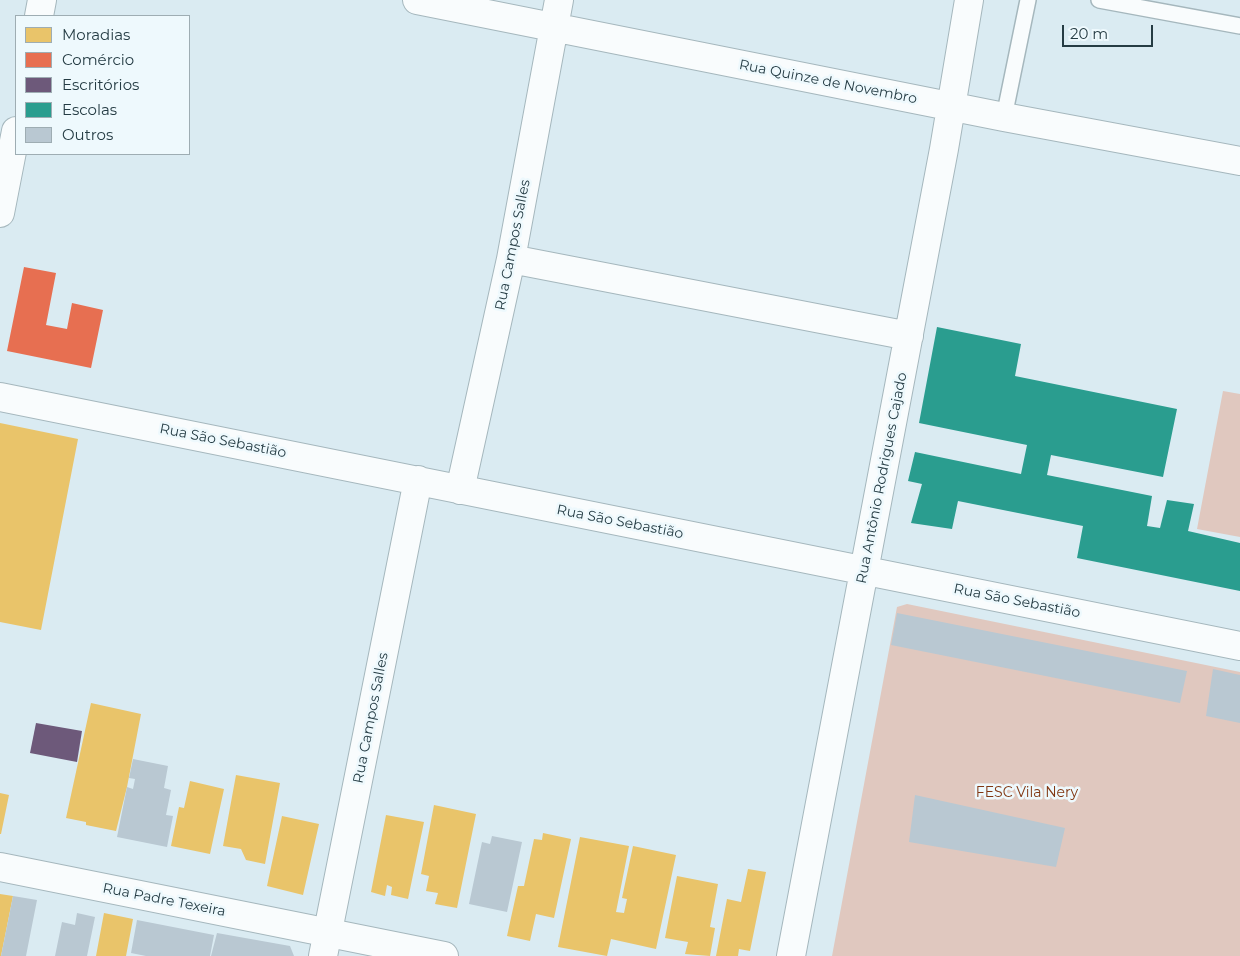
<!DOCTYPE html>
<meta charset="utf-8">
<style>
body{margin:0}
#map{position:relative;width:1240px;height:956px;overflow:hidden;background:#daebf2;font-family:Montserrat,sans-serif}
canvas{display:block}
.legend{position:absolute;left:15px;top:15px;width:175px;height:140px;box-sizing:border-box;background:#eef9fd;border:1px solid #9eadb3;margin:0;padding:6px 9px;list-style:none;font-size:15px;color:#253c44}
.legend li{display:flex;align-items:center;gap:10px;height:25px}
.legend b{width:25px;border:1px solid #9eadb3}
.scale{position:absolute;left:1062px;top:25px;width:91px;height:22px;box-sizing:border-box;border:2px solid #253c44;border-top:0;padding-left:6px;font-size:15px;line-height:18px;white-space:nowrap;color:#253c44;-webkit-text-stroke:4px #eef9fd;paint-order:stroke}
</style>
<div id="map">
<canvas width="1240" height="956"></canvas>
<ul class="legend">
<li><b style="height:14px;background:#e9c46a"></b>Moradias</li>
<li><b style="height:14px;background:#e76f51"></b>Comércio</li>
<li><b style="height:14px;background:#6d597a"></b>Escritórios</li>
<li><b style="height:14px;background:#2a9d8f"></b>Escolas</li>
<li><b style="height:14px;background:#b9c8d2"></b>Outros</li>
</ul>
<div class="scale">20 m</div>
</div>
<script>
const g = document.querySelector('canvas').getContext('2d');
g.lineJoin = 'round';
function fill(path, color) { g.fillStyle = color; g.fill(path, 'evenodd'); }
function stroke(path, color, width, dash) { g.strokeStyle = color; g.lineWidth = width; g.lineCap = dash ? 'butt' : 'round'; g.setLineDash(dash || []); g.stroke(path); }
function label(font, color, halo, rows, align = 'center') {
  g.font = font + ' Montserrat,sans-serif'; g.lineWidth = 5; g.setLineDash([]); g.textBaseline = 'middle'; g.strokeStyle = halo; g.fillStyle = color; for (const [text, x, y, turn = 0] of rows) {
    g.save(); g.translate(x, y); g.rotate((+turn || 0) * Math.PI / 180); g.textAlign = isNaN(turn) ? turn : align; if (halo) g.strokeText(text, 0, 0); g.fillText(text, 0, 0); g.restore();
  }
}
const green = new Path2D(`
 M1223 391 1240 394V537L1197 529Z
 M907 604 1240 672V956H832L897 607Z`);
const homes = new Path2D(`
 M0 423 78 439 41 630 0 622Z
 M91 703 141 714 127 787 116 831 86 825V822L66 818Z
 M236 775 280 783 265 864 246 860 241 849 223 846Z
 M190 781 224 789 210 854 171 846 179 807 184 808Z
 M0 793 9 795 1 834H0Z
 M434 805 476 814 457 908 435 904 438 893 426 891 429 876 421 874Z
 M386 815 424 822 408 899 391 895 392 887 387 885 385 896 371 892Z
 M282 816 319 824 303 895 267 886Z
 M543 833 571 839 554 918 536 914 530 941 507 936 518 886H524L534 839 542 840Z
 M580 837 629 846 616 912 624 913 627 899 622 898 633 846 676 855 656 949 611 939 607 956 558 947Z
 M748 869 766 872 750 951 739 949 738 956H716L727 899 741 902Z
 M677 876 718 884 710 927 715 928 710 956 685 954 688 942 665 938Z
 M0 894 13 896 1 956H0Z
 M104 913 133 919 126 956H96Z`);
const shops = new Path2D(`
 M24 267 56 273 46 325 67 329 72 303 103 310 91 368 7 351Z`);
const offices = new Path2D(`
 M36 723 82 731 77 762 30 753Z`);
const schools = new Path2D(`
 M937 327 1021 344 1015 376 1177 409 1163 477 1051 455 1047 475 1152 496 1147 526 1160 528 1167 500 1194 504 1188 531 1240 543V591L1077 558 1083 526 958 501 952 529 911 523 922 484 908 481 915 452 1021 474 1027 445 919 423Z`);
const building = new Path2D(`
 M897 613 1187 671 1180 703 891 645Z
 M1213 669 1240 675V723L1206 716Z
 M133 759 168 766 164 788 171 790 166 815 173 816 167 847 117 837 127 787 133 789 135 779 129 778Z
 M915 795 1065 828 1056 867 909 842Z
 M492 836 522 842 507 912 469 904 482 842 490 844Z
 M13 896 37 900 26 956H1Z
 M77 913 95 917 87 956H55L62 922 75 925Z
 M137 920 214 935 210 956H146L131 953Z
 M217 933 290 946 294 956H211Z`);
const service = new Path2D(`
 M1099 0 1240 26
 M1004 117 1028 0`);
const minor = new Path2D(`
 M417 0 1004 117 1240 161
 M511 259 909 336
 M0 397 1240 646
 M460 490 511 259 559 0
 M323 956 418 480
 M791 956 944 149 969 0`);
const tertiary = new Path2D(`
 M39 16 42 0
 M0 213 16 131`);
const secondary = new Path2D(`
 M0 867 444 956`);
const streetNames = [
 ["Rua Quinze de Novembro",828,82,11],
 ["Rua Campos Salles",513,245,-79],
 ["Rua São Sebastião",223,441,11],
 ["Rua Antônio Rodrigues Cajado",882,478,-79],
 ["Rua São Sebastião",620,522,11],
 ["Rua São Sebastião",1017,601,11],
 ["Rua Campos Salles",371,718,-79],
 ["Rua Padre Texeira",164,900,11]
];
const parkNames = [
 ["FESC Vila Nery",1027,793]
];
fill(green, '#e0c8bf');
fill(homes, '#e9c46a');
fill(shops, '#e76f51');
fill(offices, '#6d597a');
fill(schools, '#2a9d8f');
fill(building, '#b9c8d2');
stroke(service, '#a5b7bd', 18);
stroke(minor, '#a5b7bd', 30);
stroke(tertiary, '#a5b7bd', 30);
stroke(secondary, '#a5b7bd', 30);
stroke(service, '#f9fcfd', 15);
stroke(minor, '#f9fcfd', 28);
stroke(tertiary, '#f9fcfd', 28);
stroke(secondary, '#f9fcfd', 28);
label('14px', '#253c44', '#eef9fd', streetNames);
label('14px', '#813611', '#eef9fd', parkNames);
</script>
